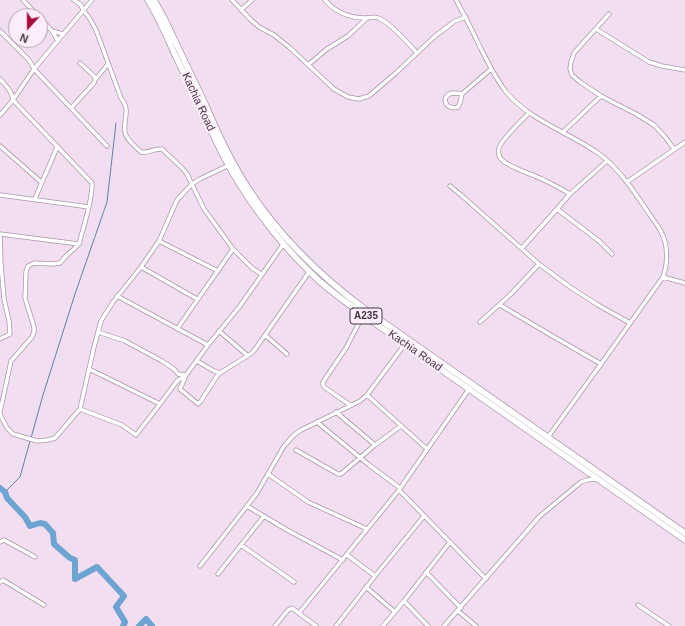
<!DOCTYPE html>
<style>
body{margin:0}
#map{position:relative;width:685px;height:626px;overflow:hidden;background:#f2def1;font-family:Arial,sans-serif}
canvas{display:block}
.north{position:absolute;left:8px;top:8px;width:40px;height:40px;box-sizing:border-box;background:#fdedfc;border:1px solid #b1a4b0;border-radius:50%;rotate:201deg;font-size:11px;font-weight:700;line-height:16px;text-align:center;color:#3f373e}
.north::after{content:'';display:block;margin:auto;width:14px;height:18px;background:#a60d3a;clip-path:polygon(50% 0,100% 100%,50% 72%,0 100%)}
</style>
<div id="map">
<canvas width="685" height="626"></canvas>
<div class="north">N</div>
</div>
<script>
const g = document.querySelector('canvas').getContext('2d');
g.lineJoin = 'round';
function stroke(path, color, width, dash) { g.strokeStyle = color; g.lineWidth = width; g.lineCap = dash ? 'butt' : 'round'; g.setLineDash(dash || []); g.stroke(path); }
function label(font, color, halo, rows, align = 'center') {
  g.font = font + ' Arial,sans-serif'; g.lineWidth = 4; g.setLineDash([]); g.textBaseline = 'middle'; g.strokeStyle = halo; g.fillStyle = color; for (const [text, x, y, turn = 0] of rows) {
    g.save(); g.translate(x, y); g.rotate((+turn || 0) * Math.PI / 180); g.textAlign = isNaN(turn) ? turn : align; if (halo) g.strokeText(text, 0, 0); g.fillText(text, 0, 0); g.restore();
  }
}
const stream = new Path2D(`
 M31 438 43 395 75 294 107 202 116 123
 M5 492 20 477 30 441`);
const river = new Path2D(`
 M0 488 5 492 7 498 25 517 30 526 40 523 45 524 53 533 54 544 70 558 75 560V579L97 567 124 596 116 607 125 622 123 626
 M139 626 146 619 152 626`);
const minor = new Path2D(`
 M23 0 38 16
 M74 0 81 5 83 10 90 19 96 30 121 98C131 110 123 119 125 132 126 140 136 147 141 152 148 154 154 148 162 149L182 168 187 174 204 209 233 249 252 268 261 274
 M232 0 251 20 259 27 274 35 289 47 334 89 348 97 359 99 369 96 397 72 434 37 455 21 466 17
 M325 0C336 13 350 18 366 18 371 18 374 16 378 18 390 22 408 43 417 53
 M456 0C465 16 473 32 481 49 489 64 496 80 507 93 531 121 568 132 598 153 620 169 635 193 650 215 656 223 663 232 665 242 668 254 667 265 663 277L601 364 548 437
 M241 10 252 0
 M609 14 574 53 571 62 570 69 572 75 580 82 601 96 636 114 654 125 666 138 674 149
 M40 18 52 31 58 41
 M596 29 649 62 662 66 685 70
 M0 31 29 60 32 65 34 69 107 146
 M52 31 63 34
 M80 63 95 77V80
 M308 65 327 49 348 36 367 18
 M0 79C6 86 12 91 13 100L92 183C93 199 83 228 79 244L74 249 68 254 60 263 54 264 34 263 28 266 26 272 25 298 34 327V332L32 337 11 361 0 412
 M462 94C459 93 455 93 452 93 440 96 445 111 458 107L460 103 462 94 491 69
 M71 108 94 83 95 80 108 64
 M529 113C522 120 501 140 499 148 498 152 499 157 502 160 510 168 535 175 546 181 554 185 562 189 570 194
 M0 115 13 100 34 69 92 0
 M563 132 601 96
 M0 146 41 182
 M627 182 685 142
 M450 186 461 195 539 264 570 287 598 305 630 323
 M0 195 89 207
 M35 199C42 181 50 165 57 147
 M557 209 599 241 612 254
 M159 241 218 271
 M522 248 557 209 570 194 607 161
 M141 267 197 299
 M663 277 685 283
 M117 296 208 345
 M500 305 549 334 601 364
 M480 322 511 294 539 264
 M177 329 233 249
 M219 331 247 355
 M98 332 125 341 162 361 174 369 178 374 186 375 180 389 198 404 201 401 217 376 220 373
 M265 335 287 354
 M0 339 10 334 9 321 4 299 1 265 0 234 79 244
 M197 361 214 371 220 373 252 353 256 348 309 272
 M89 369 160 404
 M367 395 427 449
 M350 405 324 387 323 385V382L346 348 363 315
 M80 409 122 425 136 435 160 404 177 381 186 375 208 345 240 306 284 243
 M336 412 375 445
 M0 414 7 428 13 434 37 441 48 440 55 438 80 409 94 347 101 321 113 302 141 267 159 241 177 200 192 184 200 179 229 165
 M317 422 369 465 400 488
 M296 450 338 474H341L375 445 401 426
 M268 474 308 502 367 529
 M399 490 486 579
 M247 506 287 530 343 560
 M0 542 4 540 35 557
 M241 545 294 582
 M347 555 375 576
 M200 566 247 506 257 493 284 446 294 435 301 430 360 401 367 395 405 344
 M426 572 461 608
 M218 574 264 516
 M0 582 3 580 44 605
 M366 587 395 612
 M404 601 428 626
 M638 605 669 626
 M458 611 476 626
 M299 613 399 490 469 389
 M275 626 288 610 292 608 316 626
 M336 626 375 576 424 516
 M383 626 404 601 450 542
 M444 626 540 516 581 482 587 480 597 479`);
const highway = new Path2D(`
 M148 0C159 18 167 37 176 57 192 89 207 123 223 155 244 196 276 239 309 271 325 288 345 301 363 315L685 540
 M154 0 164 18C178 47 192 77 206 106 218 134 231 162 248 188 279 236 320 276 366 310L685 533`);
const shields = [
 [366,316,32]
];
const shieldNames = [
 ["A235",366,316]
];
const streetNames = [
 ["Kachia Road",198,102,65],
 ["Kachia Road",415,351,35]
];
stroke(stream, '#5f83a6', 1);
stroke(river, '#6da4d2', 6);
stroke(minor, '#a996a8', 5);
stroke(highway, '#a996a8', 7);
stroke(minor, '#fff', 3.5);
stroke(highway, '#fff', 5.5);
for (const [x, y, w] of shields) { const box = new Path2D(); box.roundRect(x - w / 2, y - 8, w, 16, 3); g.fillStyle = '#fdedfc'; g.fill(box); stroke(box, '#3f373e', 1); }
label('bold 10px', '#3f373e', null, shieldNames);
label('11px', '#3f373e', '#fdedfc', streetNames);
</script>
